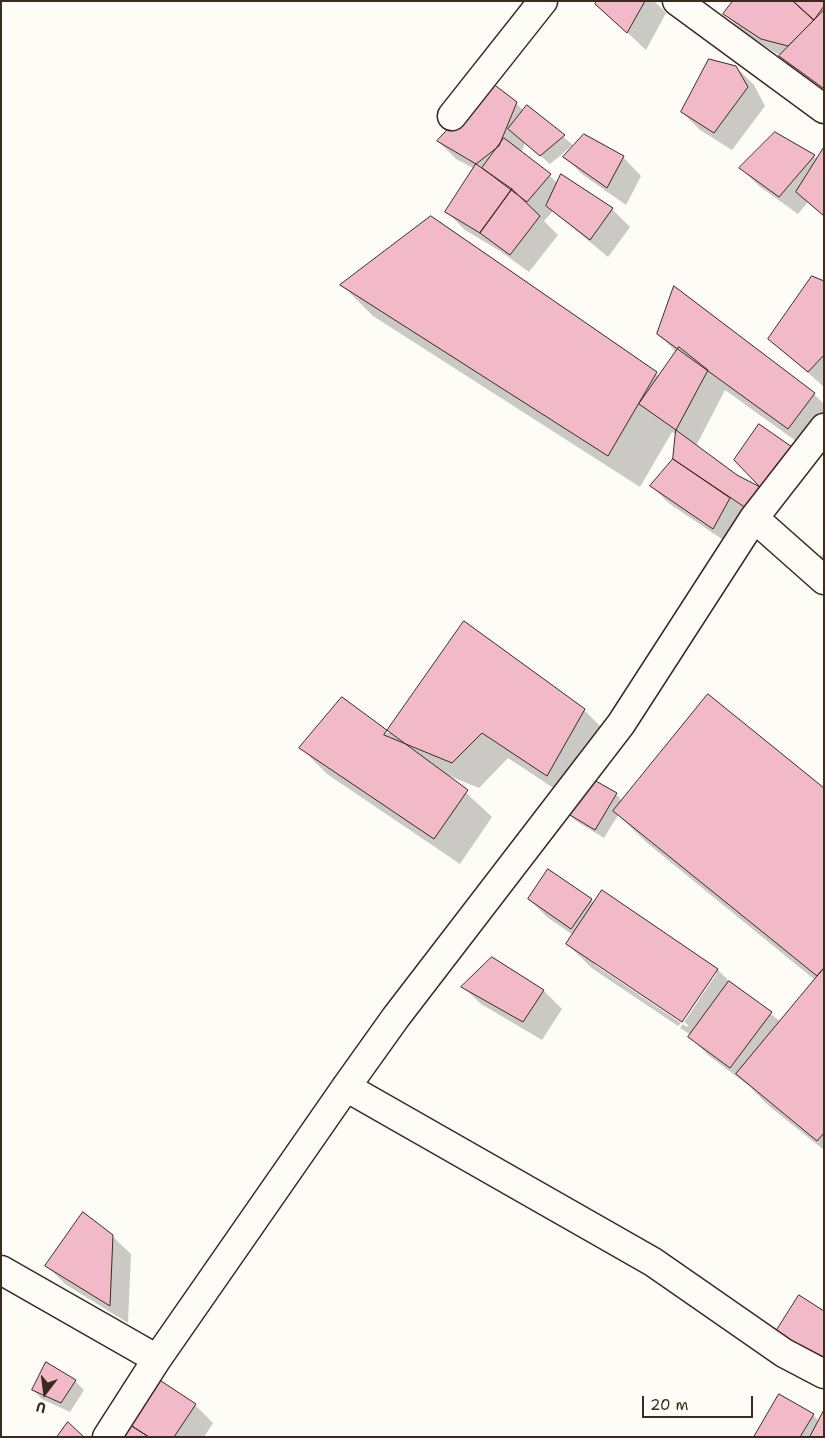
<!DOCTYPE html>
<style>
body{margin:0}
#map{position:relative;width:825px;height:1438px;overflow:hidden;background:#fdfcf7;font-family:"Shantell Sans",sans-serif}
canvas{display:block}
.frame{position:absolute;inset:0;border:2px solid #3b2a1e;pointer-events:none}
.north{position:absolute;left:20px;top:1368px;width:50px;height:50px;-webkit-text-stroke:4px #fdfcf7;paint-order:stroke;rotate:195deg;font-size:14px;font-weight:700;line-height:20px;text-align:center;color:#3b2a1e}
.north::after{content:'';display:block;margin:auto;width:18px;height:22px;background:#3b2a1e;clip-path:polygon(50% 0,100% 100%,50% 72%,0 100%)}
.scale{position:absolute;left:642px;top:1396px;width:111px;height:22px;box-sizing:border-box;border:2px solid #3b2a1e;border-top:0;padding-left:6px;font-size:15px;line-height:18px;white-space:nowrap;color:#3b2a1e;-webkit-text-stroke:4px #fdfcf7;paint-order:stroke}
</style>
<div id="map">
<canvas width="825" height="1438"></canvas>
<div class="frame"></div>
<div class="north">U</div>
<div class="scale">20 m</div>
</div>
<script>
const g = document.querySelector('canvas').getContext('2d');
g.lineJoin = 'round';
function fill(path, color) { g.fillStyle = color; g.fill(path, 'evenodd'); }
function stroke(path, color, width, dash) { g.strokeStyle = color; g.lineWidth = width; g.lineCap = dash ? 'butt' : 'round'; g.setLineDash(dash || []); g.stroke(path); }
const shadow = new Path2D(`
 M598 1H654L666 13 646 50 597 4Z
 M824 1V92L798 74 782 57 743 32 725 14Z
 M736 67 754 85 765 106 732 150 700 130 682 112Z
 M516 103 524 111 527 106 573 145 550 164 525 143 521 153 558 183 612 209 630 227 608 257 553 211 544 221 558 235 529 272 500 251 465 230 447 212 475 169 456 159 438 141Z
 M824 149V216L808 202 798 214 759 186 741 168 814 156 817 160Z
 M565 157H623L641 176 626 205 583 175Z
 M431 218 660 377 677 353 658 334 674 288 814 394 824 404V441L814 454 725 390 696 446 736 476 765 491 735 460 759 425 791 448 809 466 764 525 749 516 732 546 670 504 651 486 674 459 677 435 672 432 640 487 373 316 342 285Z
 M824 283V387L770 339Z
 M824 553V571L816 562Z
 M584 710 610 736 587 777 616 794 622 801 824 790V1150L769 1106 749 1086 708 1055 690 1037 691 1035 680 1028 683 1024 687 1027 688 1025 684 1022 717 973 595 962V965L681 1023 678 1026 593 969 567 944 573 935 547 917 529 899 591 900 595 904 603 892 718 970 732 984 781 1022 815 980 646 842 618 815 604 838 576 821 567 812 573 801 508 758 479 788 447 775 492 817 460 864 327 774 301 748 387 733Z
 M463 987 544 991 562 1009 542 1040 481 1004Z
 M112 1236 131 1254 128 1323 65 1284 47 1266Z
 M75 1381 84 1390 70 1412 42 1399 33 1390Z
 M195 1405 213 1423 204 1437H120Z
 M813 1415 819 1421 824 1437H755Z`);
const building = new Path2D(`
 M597 1H645L627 33 595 4Z
 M733 1H793L814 20 788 46 761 39 723 14Z
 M793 1H824V6L814 20Z
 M824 10V87L823 88 779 56Z
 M709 59 736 66 748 87 714 133 681 112Z
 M492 83 517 102 499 146 476 164 437 141Z
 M527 105 565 135 540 156 508 129Z
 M775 132 815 155 779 197 739 168Z
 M584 134 624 156 607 188 563 157Z
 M504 138 551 174 527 202 482 168Z
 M824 147V216L796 192Z
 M476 164 512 189 480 233 445 212Z
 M561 174 613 208 590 240 546 206Z
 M512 189 540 216 510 255 480 233Z
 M431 216 657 372 608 456 340 285Z
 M812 276 824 281V355L808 372 768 339Z
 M674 286 815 393 788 429 657 334Z
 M679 347 708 370 676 430 639 404Z
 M759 424 792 447 760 487 734 460Z
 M676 430 737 475 760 487 746 508 673 459Z
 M673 459 730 498 713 529 650 486Z
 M464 621 585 709 547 776 482 733 452 763 384 735Z
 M708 694 824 788V968L817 976 613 811Z
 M342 697 468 790 434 839 299 748Z
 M587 776 617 793 595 830 565 812Z
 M548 869 592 899 571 929 528 899Z
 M602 890 718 969 682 1022 566 944Z
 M492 957 544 990 523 1022 461 987Z
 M824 968V1133L817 1141 736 1074Z
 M729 981 772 1012 730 1068 688 1037Z
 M83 1212 113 1235 110 1306 45 1266Z
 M799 1295 824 1311V1363L775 1333Z
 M46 1362 76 1380 61 1403 32 1390Z
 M155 1377 196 1404 174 1437H149L127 1423Z
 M779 1394 814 1414 800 1437H754Z
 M824 1410V1437H810Z
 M68 1422 84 1437H57Z
 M127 1423 149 1437H118Z`);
const minor = new Path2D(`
 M677 1 824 109
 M452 116 543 1
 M754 518 824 580
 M346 1087 653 1262 784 1353 824 1374
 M1 1270 157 1359
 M107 1437 157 1359 346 1087 396 1017 621 724 754 518 824 428`);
fill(shadow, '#0003');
fill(building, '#f2b9c9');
stroke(building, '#3b2a1e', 1);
stroke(minor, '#3b2a1e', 31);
stroke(minor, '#fdfcf7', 28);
</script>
